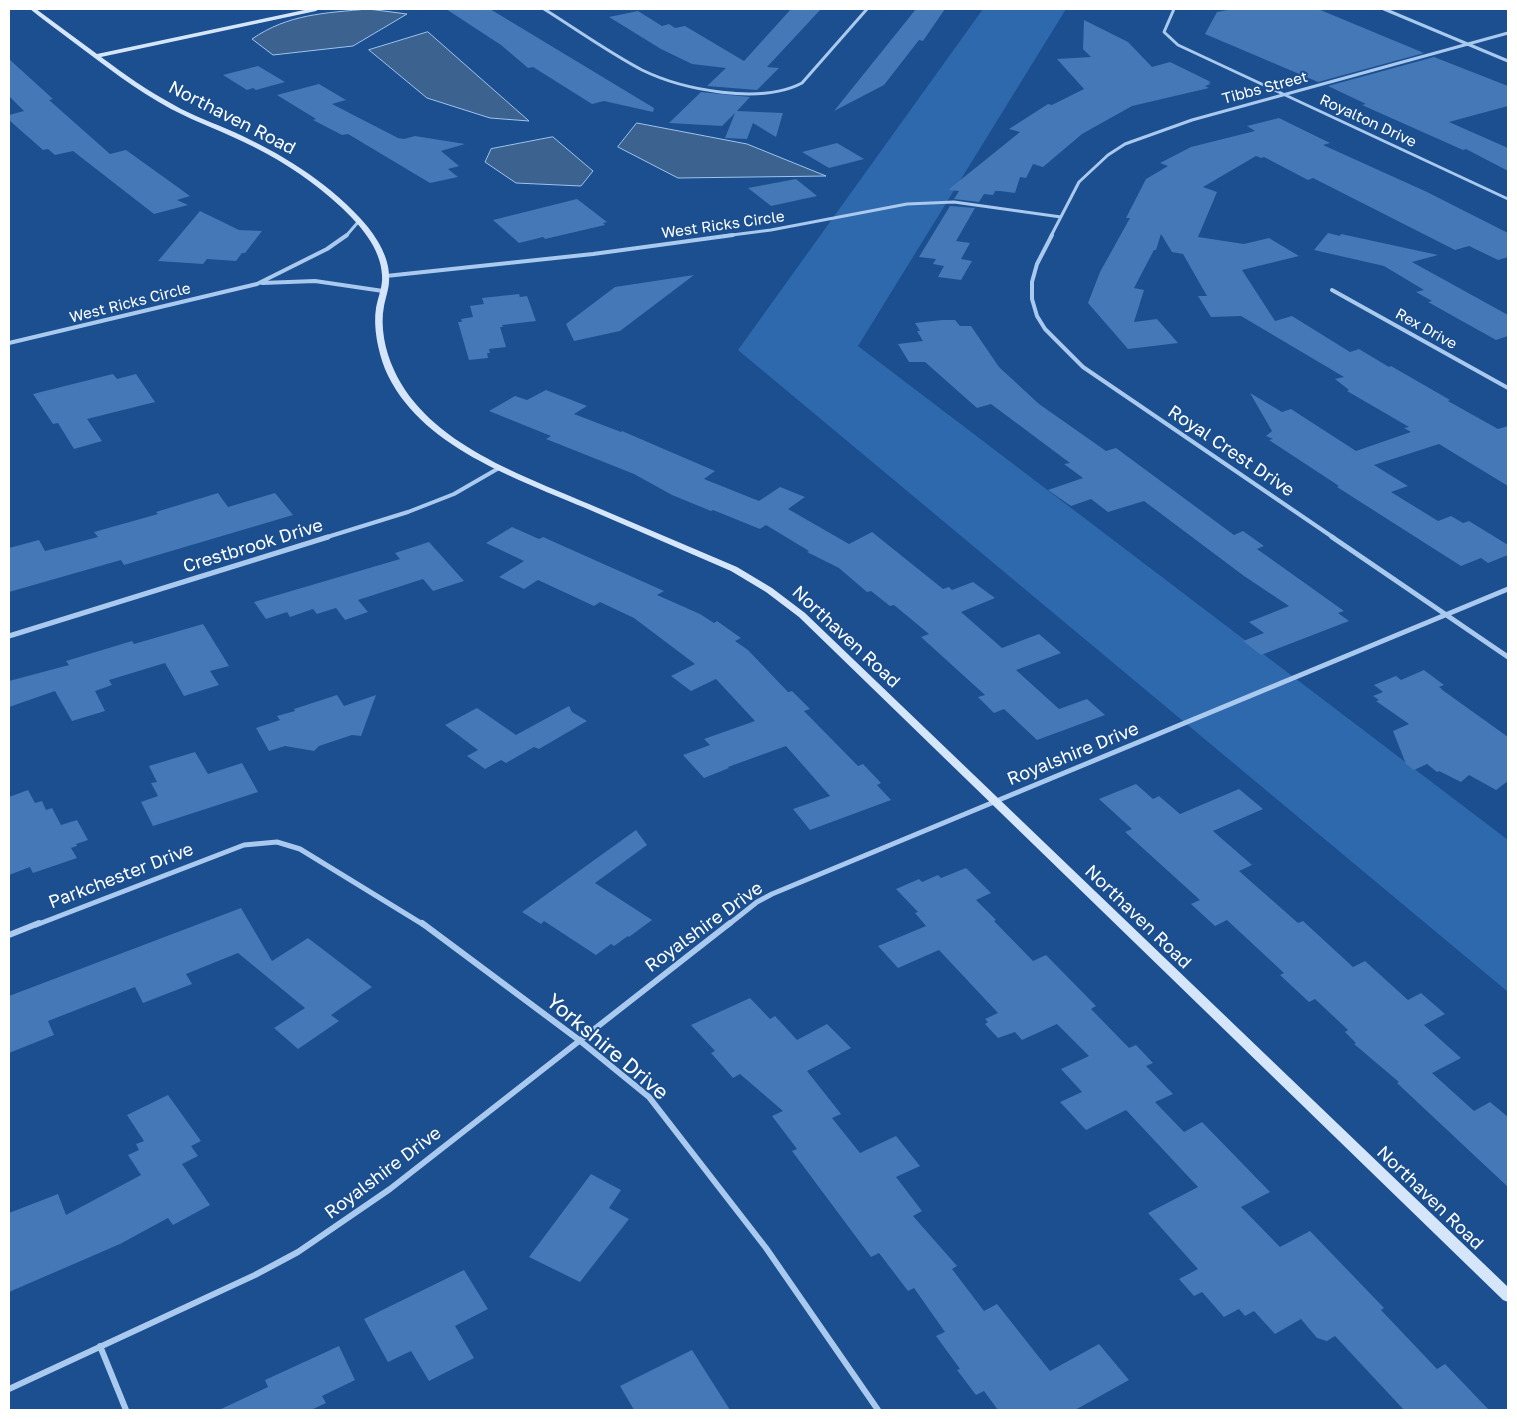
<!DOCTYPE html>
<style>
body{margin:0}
#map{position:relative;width:1517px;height:1419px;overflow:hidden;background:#1b4f8f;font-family:"Golos Text",sans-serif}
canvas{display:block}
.frame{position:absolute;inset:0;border:10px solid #fff;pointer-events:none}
</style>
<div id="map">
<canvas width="1517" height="1419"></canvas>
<div class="frame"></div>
</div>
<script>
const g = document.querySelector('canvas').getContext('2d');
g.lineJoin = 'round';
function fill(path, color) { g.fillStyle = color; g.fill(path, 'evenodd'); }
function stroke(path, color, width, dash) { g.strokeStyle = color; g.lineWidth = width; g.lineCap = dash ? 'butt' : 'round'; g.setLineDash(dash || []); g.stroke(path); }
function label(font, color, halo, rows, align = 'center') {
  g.font = font + ' "Golos Text",sans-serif'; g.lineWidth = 4; g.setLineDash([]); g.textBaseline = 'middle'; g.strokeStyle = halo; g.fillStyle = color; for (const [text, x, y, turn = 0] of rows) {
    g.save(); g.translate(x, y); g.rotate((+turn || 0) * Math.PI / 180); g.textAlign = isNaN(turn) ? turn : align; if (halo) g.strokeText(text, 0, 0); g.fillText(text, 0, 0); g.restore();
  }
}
const green = new Path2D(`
 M983 9H1066L858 346 1508 840V992L738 350Z`);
const water = new Path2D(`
 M368 9 407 14 353 46 273 55 252 39C288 14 325 13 368 9Z
 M428 32 529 121 490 118 427 98 369 50Z
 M637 123 747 144 826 176 678 178 618 147Z
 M553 137 593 171 581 186 516 183 485 162 491 149Z`);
const building = new Path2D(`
 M446 9H490L654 108 653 112 604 101 592 104 533 67 528 68 501 45Z
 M791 9H821L767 67 779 68 757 90 707 86 726 68 692 64 661 49 609 17 638 11 662 26 669 24 675 28 685 26 744 61Z
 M916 9H945L923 41 919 40 884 85 834 111Z
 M1233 9H1318L1424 53 1318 82 1205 34 1217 12Z
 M1084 20 1128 42 1152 67 1170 62 1211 82 1208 83 1211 84 1205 86 1209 88 1132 106 1082 134 1043 167 1033 164 1026 178 1020 177 1015 193 1000 191H995L993 195 984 194 979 202 954 199 959 191 948 190 1020 132 1009 129 1048 104 1052 105 1084 89 1057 59 1091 57 1083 49Z
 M1434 57 1508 86V106L1449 122 1508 148V171L1466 149 1463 150 1362 105 1366 104 1328 86Z
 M9 59 53 99 49 100 110 154 126 150 190 196 177 200 188 205 154 214 73 151 55 155 48 149 43 150 9 120V115L24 111 9 96Z
 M258 66 285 82 256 90 253 88 247 90 223 75Z
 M319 84 346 100 332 104 398 138 404 139 415 136 465 144 441 151 459 166 448 169 458 177 430 183 348 134 342 135 313 120 316 119 277 95Z
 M701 92 750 97 737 111 783 113 776 137 753 123 747 139 725 138 735 113 722 126 669 123Z
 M1279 118 1330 143 1323 145 1427 192 1508 233V257L1498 260 1469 246 1455 250 1313 178 1308 180 1264 157 1261 158 1256 156 1203 187 1217 192 1198 237 1244 244 1269 238 1299 256 1242 270 1275 321 1292 316 1350 352 1359 349 1389 367 1391 366 1450 400 1448 401 1498 429 1508 426V486L1439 444 1374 465 1408 486 1391 492 1438 521 1451 516 1463 523 1469 521 1508 545V555L1488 563 1481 558 1461 566 1337 487 1339 486 1269 440 1273 439 1266 436 1272 431 1250 393 1282 412 1291 409 1356 451 1411 432 1404 428 1409 427 1347 391 1349 390 1335 379 1344 377 1241 316 1211 317 1198 296H1207L1183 254 1172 252 1161 234 1156 250H1154L1134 288 1144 290 1134 322 1157 319 1178 343 1128 349 1088 303 1100 272 1130 218H1126L1146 179 1168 166 1160 163 1191 147 1255 131 1247 126Z
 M837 143 864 159 829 168 802 152Z
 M796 179 817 196 771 206 748 188Z
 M577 199 607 222 603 223 605 225 545 239 543 237 519 243 493 220Z
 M950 206 975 208 956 241 970 243 961 259 972 261 961 280 938 277 944 266 933 264 936 259 919 257Z
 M200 211 239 230 262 231 245 253H242L236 261 207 259 203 264 158 261Z
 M1328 233 1340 236 1341 234 1438 255 1412 262 1508 315V336L1496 340 1428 302 1432 301 1416 292 1424 290 1384 266 1314 250Z
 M694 275 620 331 574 341 566 324 615 287Z
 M519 294 520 297 527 296 536 321 502 325 503 327H500L506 347 489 349 490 353H487L488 358 469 360 458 322H462L461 319 473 317 470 306 484 304 482 298Z
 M942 320H955L960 326H971L999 367 1039 404 1106 451 1116 448 1234 535 1243 531 1264 546 1257 549 1344 611 1338 613 1349 621 1261 655 1243 641 1264 633 1249 622 1289 606 1244 576 1144 501 1108 512 1091 499 1071 506 1048 490 1083 478 1064 464 1070 463 991 404 977 408 925 362H909L898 344 923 341 917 331H920L915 323Z
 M113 374 117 379 136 374 155 402 87 419 102 441 74 449 58 423 53 424 33 394Z
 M546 390 587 406 574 414 621 432 622 431 715 471 704 479 759 501 780 487 805 497 788 509 849 544 872 532 943 589 949 587 952 590 973 582 995 598 961 612 1002 648 1039 634 1061 653 1016 670 1059 709 1087 699 1105 715 1037 740 1004 709 994 713 978 697 985 695 921 637 929 634 894 605 890 606 871 591 867 592 839 568 807 552 809 551 766 525 760 529 713 510 711 511 672 495 634 474 546 439 551 436 489 411 515 396 527 400Z
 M218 493 228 507 275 493 293 515 124 565 121 560 9 592V548L39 540 45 551 98 537 94 532 158 514 156 512Z
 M512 527 539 539 543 537 664 591 657 595 700 614 714 623 717 621 741 638 735 641 748 650 788 692 792 691 810 709 804 711 858 766 863 764 881 783 877 785 891 800 810 830 793 809 830 796 786 746 728 767 729 768 704 778 683 755 710 745 704 739 755 721 716 679 691 691 671 676 695 664 634 618 600 602 594 606 538 580 524 589 499 577 524 561 486 543Z
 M429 542 464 581 433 591 423 579 358 600 368 612 345 620 336 608 317 614 313 609 290 617 287 612 266 619 254 602 400 559 395 553Z
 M203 624 229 666 210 671 219 685 184 696 165 663 109 680 112 685 95 691 105 711 72 721 55 691 9 707V681L69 665 66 661 132 641 134 644Z
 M1424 670 1444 685 1439 687 1442 689H1441L1508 737V781L1496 790 1469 775 1461 782 1439 771 1437 772 1427 764 1414 770 1406 764 1393 731 1409 724 1376 701 1379 700 1373 696 1383 692 1374 685 1396 676 1401 680Z
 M337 695 344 706 376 695 361 736 352 735 319 746 314 751 285 746 269 751 256 728 280 720 277 716 295 711 294 709Z
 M569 706 572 712 587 721 539 749 534 747 506 763 501 760 485 769 467 756 478 750 445 725 477 708 516 735Z
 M195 752 208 774 242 763 258 792 153 826 141 802 158 796 151 783 157 782 149 766Z
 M1136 784 1153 799 1159 796 1180 814 1239 789 1263 809 1213 831 1252 865 1239 871 1298 923 1303 921 1353 967 1365 961 1408 1000 1421 993 1445 1014 1424 1025 1461 1058 1432 1073 1474 1111 1490 1102 1508 1117V1187L1397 1083 1399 1082 1354 1044 1356 1043 1345 1032 1348 1030 1315 999 1309 1002 1280 975 1284 973 1227 920 1215 926 1191 904 1200 900 1125 832 1132 829 1099 799Z
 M28 790 35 803 42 801 46 810 52 808 61 825 77 820 88 840 76 844 77 846 71 848 77 858 33 873 30 867 9 875V797Z
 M636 830 647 845 595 883 652 920 629 937 628 936 614 946 611 944 596 955 544 921 541 924 522 912Z
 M966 868 991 893 976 900 996 920 994 921 1033 961 1046 955 1096 1006 1091 1009 1129 1048 1136 1045 1153 1063 1146 1066 1173 1094 1155 1102 1184 1132 1202 1122 1270 1192 1241 1207 1280 1247 1310 1231 1384 1308 1381 1310 1437 1369 1445 1364 1489 1410H1404L1335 1336 1327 1341 1317 1338 1301 1319 1275 1334 1254 1311 1245 1316 1239 1309 1224 1317 1202 1292 1194 1296 1179 1279 1198 1269 1148 1213 1198 1187 1126 1110 1086 1130 1060 1102 1082 1092 1061 1069 1089 1056 1057 1024 1022 1040 1015 1032 998 1038 985 1024 988 1022 985 1019 998 1013 939 950 898 968 878 946 926 926 915 913 918 912 896 889 919 879 922 882 938 875 941 878Z
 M241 908 272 961 308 938 372 987 331 1015 339 1021 298 1049 274 1028 305 1008 238 953 186 974 192 984 143 1003 135 987 48 1021 54 1035 9 1053V996Z
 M750 998 770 1019 775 1016 797 1040 827 1024 851 1048 807 1071 841 1114 832 1118 860 1153 896 1136 920 1166 896 1177 922 1211 913 1216 957 1266 952 1269 984 1311 997 1304 1050 1371 1099 1344 1129 1380 1075 1410H998L984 1391 976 1395 957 1370 960 1369 936 1336 945 1332 914 1288 908 1291 879 1253 871 1257 792 1151 797 1149 772 1116 783 1111 740 1074 733 1078 711 1053 715 1051 691 1025Z
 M168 1095 201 1141 191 1146 198 1156 182 1164 210 1205 173 1225 168 1218 120 1244 9 1292V1213L58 1194 66 1215 141 1175 128 1155 139 1150 136 1144 144 1141 127 1115Z
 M591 1174 621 1190 609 1208 629 1219 580 1282 529 1257Z
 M464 1270 488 1309 455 1326 474 1358 429 1381 411 1351 388 1362 364 1319Z
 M339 1346 355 1380 322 1396 326 1403 311 1410H219L268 1387 265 1380Z
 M692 1350 730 1410H634L620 1386Z`);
const streetFar3 = new Path2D(`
 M544 9C576 29 608 52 642 70 683 90 761 105 802 83L867 9
 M1174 9 1164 32 1178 45 1508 199
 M1384 9 1508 61
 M346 236 359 221
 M724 236 771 230 907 204 954 202 1061 217
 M1051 236 1079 182 1108 155 1125 144 1192 120 1508 33`);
const streetFar2 = new Path2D(`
 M1052 235 1037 264 1032 282V299L1037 316 1045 329 1083 367 1334 538
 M386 276 593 254 733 235
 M262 283 315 281 383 291
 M1332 290 1508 388
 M9 343 257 284 327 249 347 235
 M324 538 408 512 454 494 499 468`);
const streetFar1 = new Path2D(`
 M1332 537 1508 657
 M9 636 328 537
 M36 925 244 845 277 842 300 849 424 925
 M728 925 757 902 772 894 1508 589`);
const street = new Path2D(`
 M422 923 579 1040 649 1097 766 1248 878 1410
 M9 935 39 923
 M100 1346 126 1410
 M9 1389 255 1275 298 1252 390 1189 730 923`);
const secondary = new Path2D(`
 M30 9H36L97 54 309 9H319L316 11 101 57C124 74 148 91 174 105 193 116 214 123 234 132 280 153 325 180 360 218 374 233 389 255 389 276 390 286 386 296 384 306 380 326 385 351 394 370 428 445 525 476 596 507 643 527 690 547 737 567L772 588 805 613 1508 1287V1302L1503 1300 799 617 766 592 731 571C684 551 637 530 590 510 518 479 418 447 385 369 378 351 373 327 376 308 378 297 383 286 382 275 381 248 359 224 341 207 315 183 286 163 254 147 227 133 198 123 171 109 136 90 104 65 72 41 58 30 43 20 30 9Z`);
const farStreetnames = [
 ["Tibbs Street",1265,88,-15],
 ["Royalton Drive",1368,121,25],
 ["West Ricks Circle",723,225,-8],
 ["West Ricks Circle",130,303,-14],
 ["Rex Drive",1426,329,29]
];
const streetNames = [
 ["Northaven Road",232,118,27],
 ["Royal Crest Drive",1231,451,34],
 ["Crestbrook Drive",253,546,-17],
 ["Northaven Road",846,637,43],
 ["Royalshire Drive",1073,754,-22],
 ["Parkchester Drive",121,876,-21],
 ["Northaven Road",1138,917,44],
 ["Royalshire Drive",704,927,-36],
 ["Royalshire Drive",383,1173,-37],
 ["Northaven Road",1430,1198,44]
];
const nearStreetnames = [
 ["Yorkshire Drive",607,1047,40]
];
fill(green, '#2e69ad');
fill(water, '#3c6290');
stroke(water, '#9cc4f0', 1);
fill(building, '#4478b7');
stroke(streetFar3, '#a9c9ee', 3);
stroke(streetFar2, '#a9c9ee', 4);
stroke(streetFar1, '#a9c9ee', 5);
stroke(street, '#a9c9ee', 6);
fill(secondary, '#d6e6fa');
label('15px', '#fff', '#1b4f8f', farStreetnames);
label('18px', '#fff', '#1b4f8f', streetNames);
label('21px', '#fff', '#1b4f8f', nearStreetnames);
</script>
